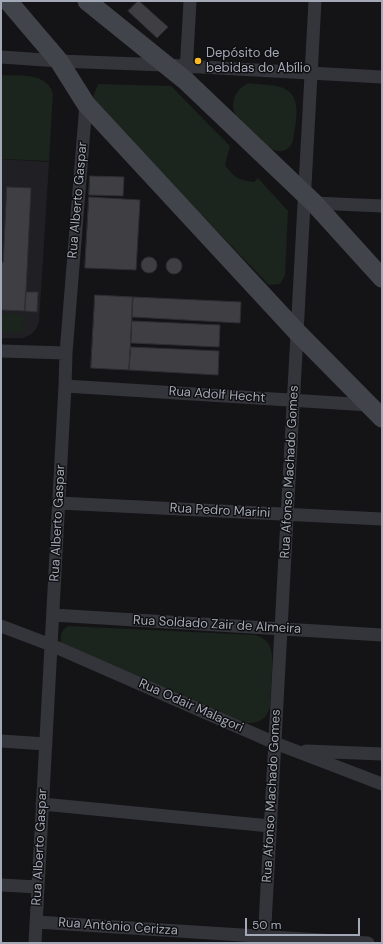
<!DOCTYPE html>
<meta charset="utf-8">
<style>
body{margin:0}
#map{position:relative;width:383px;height:944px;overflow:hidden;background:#141416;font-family:"DM Sans",sans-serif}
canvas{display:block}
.frame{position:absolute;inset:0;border:2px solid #a4a9b7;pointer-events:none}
.scale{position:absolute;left:245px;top:918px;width:115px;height:18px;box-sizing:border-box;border:2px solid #a4a9b7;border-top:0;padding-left:5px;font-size:12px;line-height:14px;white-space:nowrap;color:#a4a9b7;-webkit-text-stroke:3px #0f0f11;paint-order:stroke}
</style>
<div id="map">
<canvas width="383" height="944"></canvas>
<div class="frame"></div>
<div class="scale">50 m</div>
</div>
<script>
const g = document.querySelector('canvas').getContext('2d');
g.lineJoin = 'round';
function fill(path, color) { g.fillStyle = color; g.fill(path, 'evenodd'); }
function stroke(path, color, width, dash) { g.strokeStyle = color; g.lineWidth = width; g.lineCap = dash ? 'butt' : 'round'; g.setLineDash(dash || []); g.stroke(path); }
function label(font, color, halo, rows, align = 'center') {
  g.font = font + ' "DM Sans",sans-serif'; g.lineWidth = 3; g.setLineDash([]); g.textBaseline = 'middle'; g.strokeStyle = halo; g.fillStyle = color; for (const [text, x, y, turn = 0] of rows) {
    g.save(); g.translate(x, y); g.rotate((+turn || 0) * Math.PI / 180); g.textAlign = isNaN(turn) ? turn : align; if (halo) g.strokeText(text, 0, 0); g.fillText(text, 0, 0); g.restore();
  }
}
const built = new Path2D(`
 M1 159 49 162 39 322 36 329 30 335 23 338H1Z`);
const green = new Path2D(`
 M1 75C20 76 47 72 53 94L49 161 1 159Z
 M249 83C260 85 273 84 283 88 304 96 295 124 293 141 291 146 286 152 279 151 269 151 261 141 254 134 249 129 240 123 236 116 229 103 236 88 249 83Z
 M98 84 171 86 230 146 225 165C235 178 238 180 254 182L258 178 288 211 285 275 280 284 269 285 98 108 92 100Z
 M1 314 24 315 23 333 1 332Z
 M68 626 255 635C263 637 269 642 271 650 274 659 270 695 270 707 267 719 258 724 246 723L63 646C59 638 60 631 68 626Z`);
const building = new Path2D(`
 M138 1H139L168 27 157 38 128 11Z
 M90 176 124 177 123 196 89 195Z
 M7 187 31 188 25 311 1 310V262H3Z
 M89 197 140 200 136 270 85 268Z
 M141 265a8 8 0 1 1 16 0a8 8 0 1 1-16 0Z
 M166 266a8 8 0 1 1 16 0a8 8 0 1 1-16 0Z
 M26 292H38L37 312 25 311Z
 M95 295 133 297 129 370 91 368Z
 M133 297 241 302 240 323 132 317Z
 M132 321 220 325 219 347 131 343Z
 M131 347 219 351 218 375 129 370Z`);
const street = new Path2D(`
 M1 57 59 61 165 65 382 77
 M186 73 190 1
 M314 203 382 206
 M1 351 66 353
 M65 386 369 405
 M59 503 382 519
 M53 615 382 635
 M1 626 51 645 275 743 382 784
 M1 741 46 744
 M306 751 382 754
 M42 804 270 826
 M1 885 38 887
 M36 922 368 943
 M35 943 65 386 66 353 86 104
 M264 943 315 1`);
const secondary = new Path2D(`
 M8 1 59 61 86 104 297 332 382 418
 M87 1 186 81 314 203 382 278`);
const markers = [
 [198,61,4,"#ffbc22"]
];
const poiNames = [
 ["Depósito de",206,54],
 ["bebidas do Abílio",206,69]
];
const streetNames = [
 ["Rua Alberto Gaspar",78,200,-85],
 ["Rua Adolf Hecht",217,395,4],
 ["Rua Afonso Machado Gomes",290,472,-87],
 ["Rua Pedro Marini",220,511,3],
 ["Rua Alberto Gaspar",58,523,-87],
 ["Rua Soldado Zair de Almeira",217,625,3],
 ["Rua Odair Malagori",191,706,24],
 ["Rua Afonso Machado Gomes",272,796,-87],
 ["Rua Alberto Gaspar",40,847,-87],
 ["Rua Antônio Cerizza",118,927,4]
];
fill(built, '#201f23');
fill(green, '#1b241d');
fill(building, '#3e3e43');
stroke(building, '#2e2d32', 1);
stroke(street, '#34353b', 13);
stroke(secondary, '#42444b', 19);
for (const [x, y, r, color] of markers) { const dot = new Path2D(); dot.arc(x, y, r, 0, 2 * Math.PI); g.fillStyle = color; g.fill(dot); stroke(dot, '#0f0f11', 1.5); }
label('13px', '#a4a9b7', '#0f0f11', poiNames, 'left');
label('13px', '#a4a9b7', '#0f0f11', streetNames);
</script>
